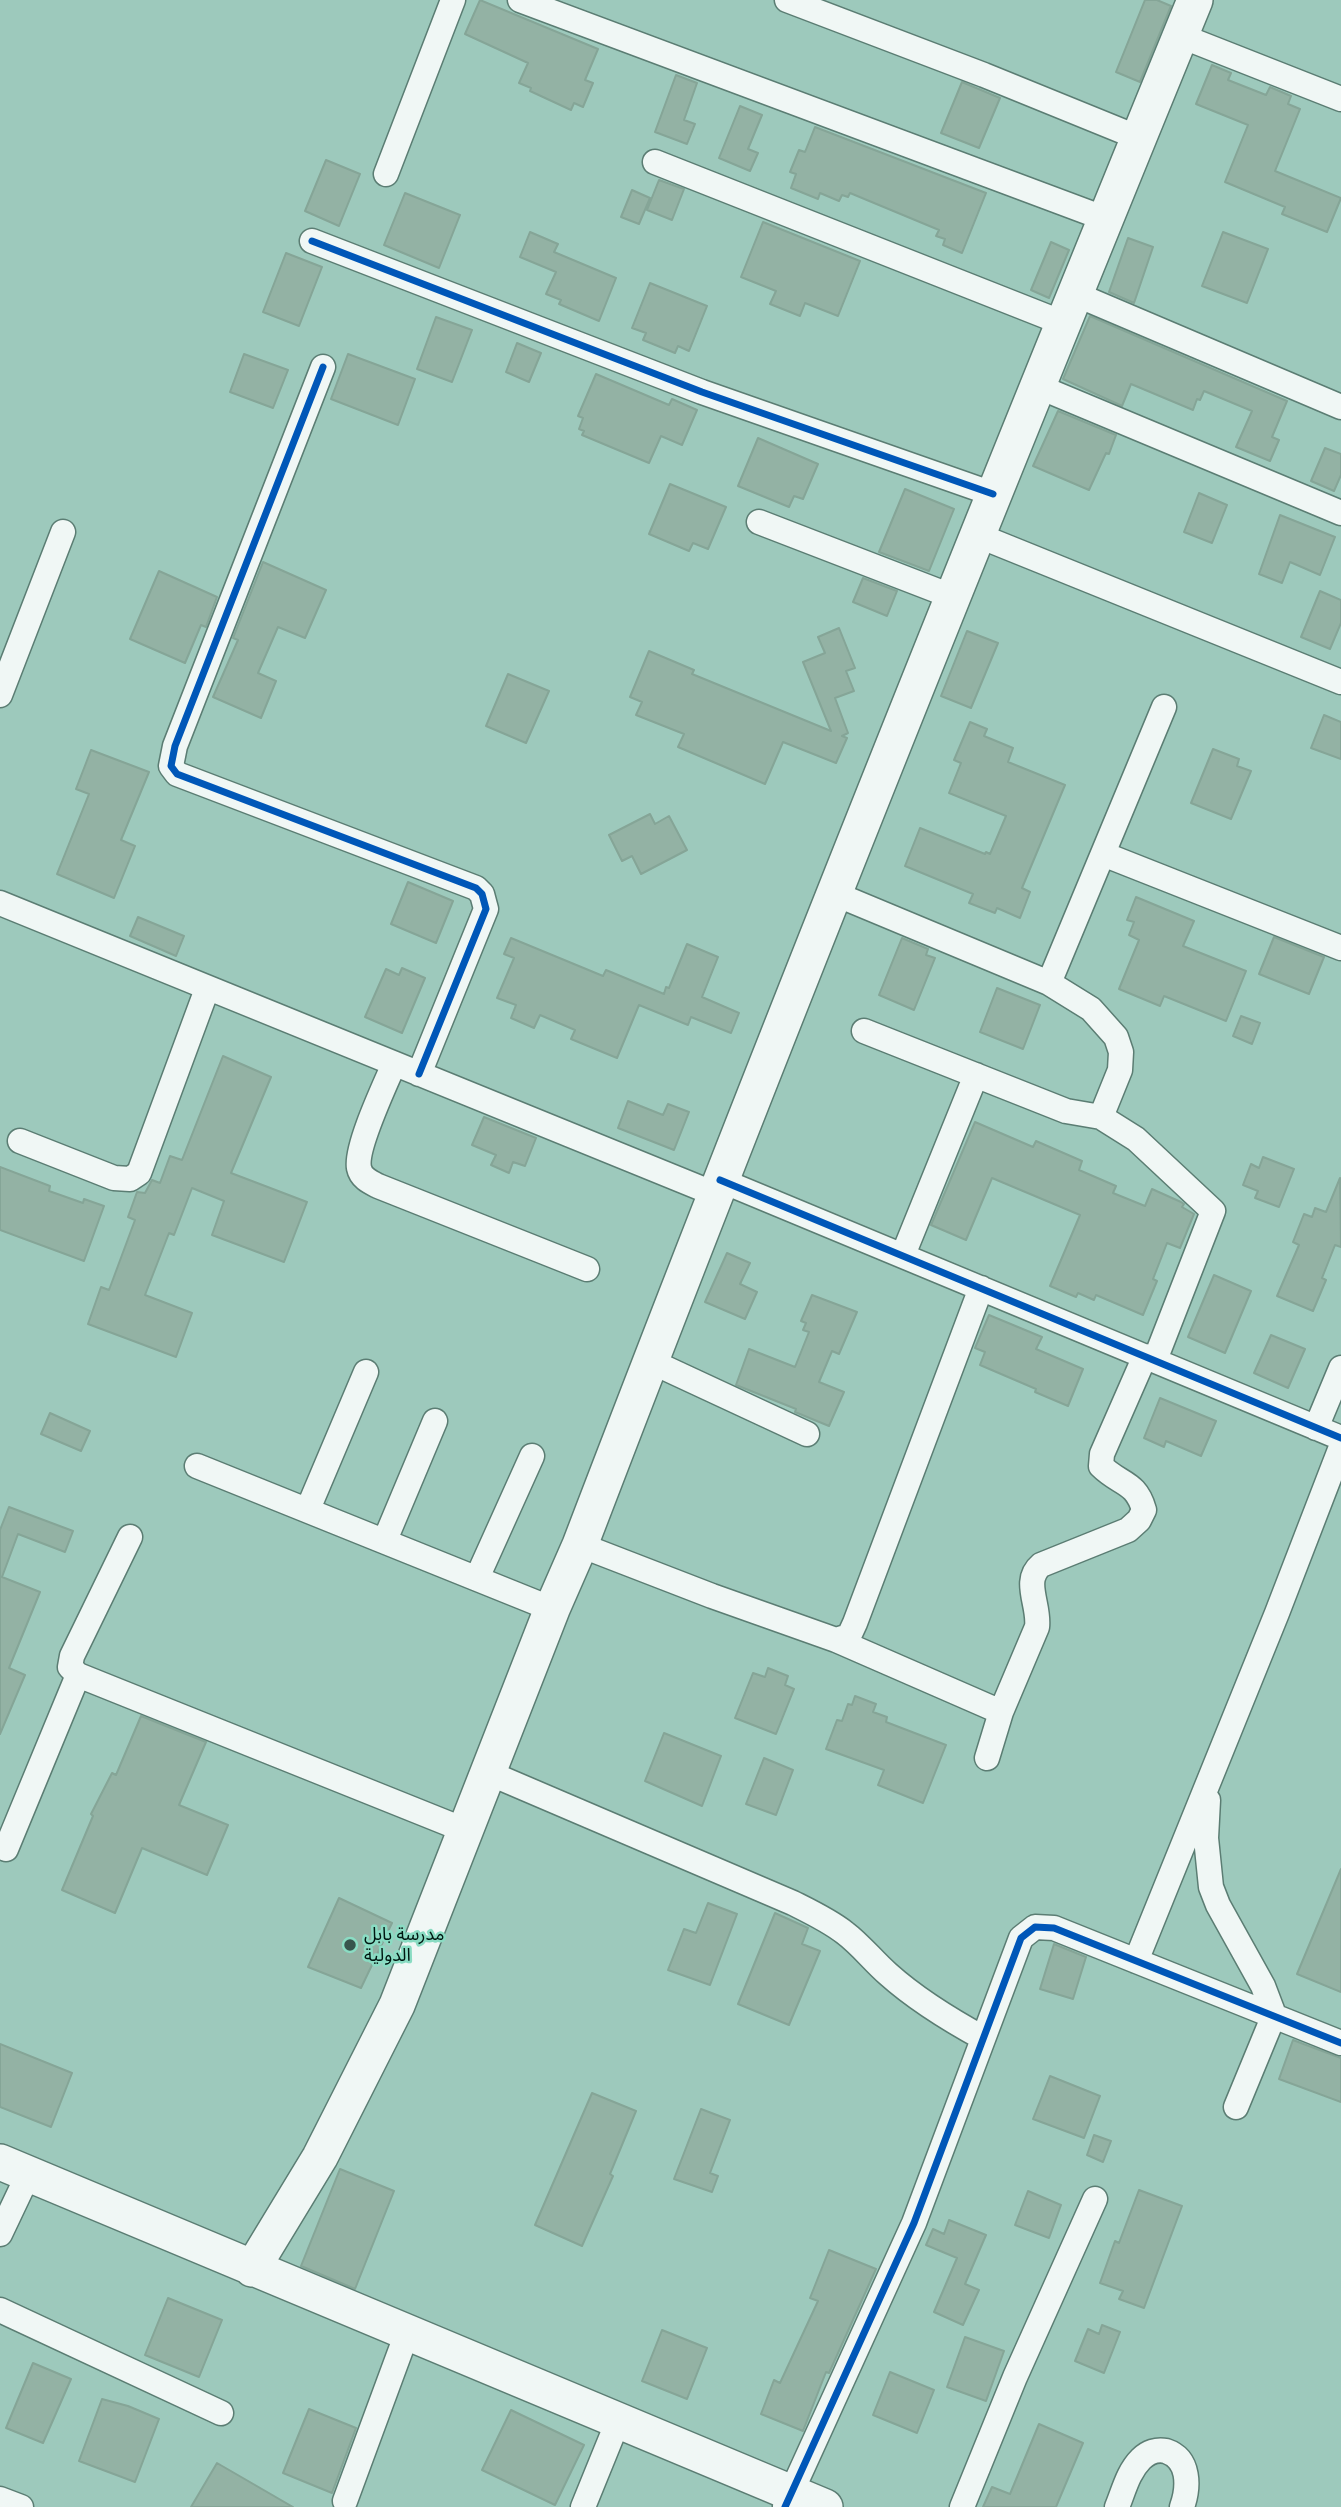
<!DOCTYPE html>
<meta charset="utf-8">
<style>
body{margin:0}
canvas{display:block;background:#9dc9bc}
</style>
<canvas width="1341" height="2507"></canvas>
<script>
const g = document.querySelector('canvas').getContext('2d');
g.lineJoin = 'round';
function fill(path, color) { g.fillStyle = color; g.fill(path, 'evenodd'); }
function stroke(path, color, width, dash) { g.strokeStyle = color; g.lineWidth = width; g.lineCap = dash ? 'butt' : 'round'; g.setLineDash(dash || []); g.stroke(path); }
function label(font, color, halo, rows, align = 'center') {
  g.font = font + ' Figtree,"Noto Sans Arabic",sans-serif'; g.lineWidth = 5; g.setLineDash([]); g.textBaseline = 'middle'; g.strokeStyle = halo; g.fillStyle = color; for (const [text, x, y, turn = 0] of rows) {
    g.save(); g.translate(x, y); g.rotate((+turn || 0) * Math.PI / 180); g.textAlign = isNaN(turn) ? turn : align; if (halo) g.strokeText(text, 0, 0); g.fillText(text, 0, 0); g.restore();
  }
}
const building = new Path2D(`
 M480 0 598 49 585 80 593 83 583 107 574 103 571 110 530 91 531 88 519 83 528 63 465 34Z
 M1145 0H1157L1171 6 1140 82 1116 72Z
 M1212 65 1231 73 1228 80 1266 95 1270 87 1291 96 1288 104 1300 109 1275 171 1341 198 1327 232 1282 214 1285 207 1225 182 1248 125 1196 104Z
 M676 75 697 83 684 120 695 124 687 144 655 132Z
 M962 82 1000 98 979 148 941 133Z
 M740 106 762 115 748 149 758 153 750 171 719 158Z
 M815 127 986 193 962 253 943 245 945 239 936 236 939 230 850 193 848 197 842 195 839 201 820 193 818 199 791 188 796 174 790 172 799 150 805 152Z
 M326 160 360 174 339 226 305 211Z
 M659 180 684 189 672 220 647 210Z
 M632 190 650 198 639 224 621 217Z
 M405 193 460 215 439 268 384 245Z
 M763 222 860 261 838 316 805 303 800 316 770 304 776 291 741 277Z
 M530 232 558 244 554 252 616 278 599 321 559 304 561 300 546 294 556 272 520 257Z
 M1223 232 1268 249 1247 303 1202 286Z
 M1128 238 1153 247 1134 303 1109 292Z
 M1051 242 1069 250 1049 298 1031 290Z
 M286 253 322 267 299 326 263 312Z
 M650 283 707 306 689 351 678 346 675 353 643 340 646 333 632 328Z
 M1090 316 1287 401 1272 437 1279 440 1270 461 1236 447 1252 411 1204 391 1200 400 1197 399 1193 410 1131 384 1122 406 1063 379Z
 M436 317 472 330 452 382 417 369Z
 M517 343 541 353 529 382 506 372Z
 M244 354 288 370 273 408 230 392Z
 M348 354 415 379 398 425 331 399Z
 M596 374 669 405 672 399 697 410 682 445 661 436 649 463 582 435 584 431 579 429 583 418 578 416Z
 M1058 411 1116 435 1109 454 1106 453 1089 490 1033 466Z
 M758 438 818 464 803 499 794 496 789 507 738 486Z
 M1325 448 1341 454V475L1334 491 1311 481Z
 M670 484 726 507 708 549 693 543 689 551 649 534Z
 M905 489 954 509 929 571 879 552Z
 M1199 493 1227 505 1212 543 1184 532Z
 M1280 515 1335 537 1320 575 1290 562 1282 583 1259 574Z
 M263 562 326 590 305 638 278 627 258 673 276 681 261 718 213 697 238 640 233 638Z
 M159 571 217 597 206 627 201 625 185 663 130 639Z
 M863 578 897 591 887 616 853 602Z
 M1320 591 1341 600V623L1330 649 1301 637Z
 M839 628 855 668 846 671 854 691 835 698 848 733 842 736 847 738 836 763 783 742 765 784 678 747 684 734 636 715 642 702 630 697 649 651 694 670 692 674 831 731 803 662 825 653 818 637Z
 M967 631 998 643 971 708 941 696Z
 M508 674 549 691 526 743 486 726Z
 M1324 715 1341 722V759L1311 748Z
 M970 722 987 729 984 736 1013 748 1008 762 1065 785 1022 888 1030 892 1020 918 997 908 995 913 969 903 973 894 905 866 920 828 985 854 986 852 990 854 1006 816 949 793 961 763 954 760Z
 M1213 749 1239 759 1237 766 1251 771 1231 819 1191 803Z
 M91 750 149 772 121 840 135 846 114 898 57 874 89 794 76 789Z
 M650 814 655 824 669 816 687 850 641 874 632 856 622 861 609 835Z
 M408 882 453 901 436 943 391 924Z
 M1136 897 1194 921 1183 946 1246 971 1226 1021 1164 996 1160 1006 1119 989 1139 940 1129 935 1134 922 1127 920Z
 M138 917 184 936 176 956 130 936Z
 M1274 937 1324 957 1309 994 1259 974Z
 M511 938 603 976 606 970 664 994 666 987 669 988 687 944 718 957 702 997 739 1013 731 1033 691 1017 688 1025 639 1005 617 1058 571 1039 575 1030 540 1015 534 1028 511 1018 516 1005 497 998 514 958 504 954Z
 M902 938 928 949 926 955 935 958 914 1010 879 995Z
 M402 968 425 978 402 1033 365 1017 386 969 399 975Z
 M997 988 1040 1005 1023 1049 980 1032Z
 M1241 1016 1260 1023 1252 1044 1233 1036Z
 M223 1056 271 1077 231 1173 307 1202 284 1262 212 1235 224 1201 192 1188 174 1235 169 1233 145 1295 192 1313 176 1357 88 1324 101 1287 109 1290 135 1220 128 1217 137 1192 145 1193 152 1180 160 1183 170 1156 182 1160Z
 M628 1101 663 1115 668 1104 689 1112 674 1150 618 1128Z
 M484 1117 536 1138 525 1166 513 1162 509 1173 491 1165 496 1155 472 1145Z
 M975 1122 1033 1147 1036 1141 1082 1161 1079 1170 1116 1186 1113 1193 1145 1206 1152 1189 1181 1202 1184 1204 1182 1207 1194 1214 1180 1248 1167 1243 1153 1279 1157 1281 1143 1315 1096 1295 1094 1300 1078 1293 1076 1297 1050 1286 1080 1215 992 1178 966 1240 931 1225Z
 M1263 1157 1294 1169 1279 1207 1255 1198 1258 1191 1243 1185 1251 1164 1259 1168Z
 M0 1167 50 1186 49 1191 83 1203 84 1199 104 1206 84 1261 0 1230Z
 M1340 1178 1341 1247 1335 1245 1322 1278 1326 1280 1313 1311 1277 1296 1299 1245 1293 1242 1304 1214 1312 1217 1315 1208 1326 1212Z
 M727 1253 750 1263 740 1284 757 1292 745 1319 705 1302Z
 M1214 1275 1251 1291 1225 1353 1188 1337Z
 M812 1295 857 1312 839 1354 832 1351 819 1382 844 1392 829 1426 795 1412 796 1409 736 1385 749 1349 795 1367 809 1332 803 1330 806 1323 801 1321Z
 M989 1315 1042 1337 1036 1349 1083 1369 1068 1406 1035 1392 1036 1389 980 1365 985 1352 975 1348Z
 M1271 1335 1305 1349 1288 1388 1254 1373Z
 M1160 1398 1216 1421 1201 1456 1166 1441 1164 1447 1144 1438Z
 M50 1413 90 1431 81 1451 41 1434Z
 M9 1507 73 1531 65 1552 18 1534 2 1577 40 1592 9 1668 25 1675 0 1734V1530Z
 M768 1668 788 1676 785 1685 794 1689 776 1734 735 1718 753 1673 765 1677Z
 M855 1696 876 1704 873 1712 887 1717 886 1722 946 1745 923 1803 878 1785 884 1770 826 1749 837 1720 842 1721 848 1704 852 1705Z
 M141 1716 206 1742 179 1805 228 1825 207 1875 142 1848 115 1913 62 1890 93 1816 91 1814 112 1773 116 1775Z
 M664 1733 721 1756 702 1806 645 1781Z
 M764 1758 793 1770 776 1815 746 1804Z
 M1341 1869V1992L1297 1974Z
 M339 1898 392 1923 361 1988 308 1967Z
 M708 1903 737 1914 710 1985 668 1970 684 1929 696 1933Z
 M775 1913 808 1928 802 1944 820 1951 789 2025 738 2004Z
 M1054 1944 1086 1957 1073 1999 1040 1989Z
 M1293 2040 1341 2058V2102L1279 2079Z
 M0 2044 72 2073 51 2127 0 2107Z
 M1050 2076 1100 2096 1084 2138 1033 2119Z
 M592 2093 636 2111 610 2174 613 2176 582 2246 535 2225Z
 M701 2109 730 2120 710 2173 718 2176 712 2192 674 2179Z
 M1094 2135 1111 2141 1103 2162 1087 2155Z
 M340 2169 394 2191 355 2289 301 2266Z
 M1139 2190 1182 2206 1144 2308 1119 2299 1123 2291 1100 2283 1115 2241 1119 2243Z
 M1028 2191 1061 2205 1049 2238 1015 2225Z
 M949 2220 986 2235 965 2284 979 2290 963 2325 934 2312 957 2258 926 2245 933 2229 944 2234Z
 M829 2250 876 2269 829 2373 826 2372 803 2431 761 2414 774 2380 780 2383 818 2301 810 2298Z
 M168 2298 222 2320 199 2377 145 2355Z
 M1102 2325 1120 2332 1104 2373 1075 2361 1088 2329 1099 2334Z
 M662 2330 707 2348 687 2399 642 2381Z
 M965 2337 1004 2351 986 2401 947 2387Z
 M33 2363 71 2379 43 2443 6 2428Z
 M890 2372 934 2390 917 2433 873 2415Z
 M102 2399 128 2406 159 2419 135 2482 79 2461Z
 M309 2409 356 2428 332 2493 283 2473Z
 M511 2410 584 2445 555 2505 482 2470Z
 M1039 2424 1083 2443 1056 2507H983L992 2487 1010 2494Z
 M217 2463 293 2507H191Z`);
const minor = new Path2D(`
 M520 0 1106 219
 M787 0 984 75 1139 138
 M1181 36 1341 99
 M655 162 1063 323
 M386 174 453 0
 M312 241 702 392 993 494
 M1075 294 1341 407
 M323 367 175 746 171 766 177 774 476 888 482 894 486 909 419 1074
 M1037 386 1341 513
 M759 522 951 596
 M977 535 1341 682
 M0 695 63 532
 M1103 854 1341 948
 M833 893 1049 983 1091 1009 1116 1037 1121 1052 1120 1070 1101 1117
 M0 903 715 1194
 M1049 983 1164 707
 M864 1031 1066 1111 1101 1117 1136 1139 1213 1211 1155 1360
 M394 1064C385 1085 355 1148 359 1168 361 1178 370 1182 378 1186L587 1269
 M20 1141 114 1178 130 1179 139 1173 207 989
 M720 1180 1341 1438
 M903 1255 976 1075
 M650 1361 807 1434
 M1316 1428 1341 1368
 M197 1466 552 1609
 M308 1509 366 1372
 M130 1537 72 1656 70 1667 78 1675 467 1831
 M385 1540 435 1421
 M580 1545 712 1596 836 1640 849 1636 855 1623 981 1288
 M477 1578 532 1456
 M836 1640 1001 1712
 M987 1758 1001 1712 1037 1627C1040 1605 1022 1581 1041 1565L1128 1530 1139 1520 1144 1510C1136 1481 1120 1485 1101 1466L1102 1454 1145 1356
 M489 1773 793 1903C811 1912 830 1921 845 1933 861 1945 873 1961 888 1974 917 2000 950 2020 983 2038
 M1208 1800 1206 1838 1211 1887 1218 1905 1263 1986 1274 2015 1236 2107
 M6 1849 78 1675
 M1136 1961 1277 1613 1341 1447
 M0 2234 28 2175
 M0 2310 221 2413
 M0 2499 21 2507
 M345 2501 407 2333
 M785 2506 914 2223 1021 1938 1035 1927 1054 1928 1341 2043
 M583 2507 618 2421
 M962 2507 1015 2377 1095 2199
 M1117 2507C1124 2490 1128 2472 1141 2459 1148 2452 1157 2449 1166 2451 1190 2459 1189 2487 1182 2507`);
const secondary = new Path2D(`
 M0 2162 825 2507
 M252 2269 320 2157 397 2005 552 1609 580 1545C778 1027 985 513 1195 0`);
const cycleway = new Path2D(`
 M312 241 702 392 993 494
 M323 367 175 746 171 766 177 774 476 888 482 894 486 909 419 1074
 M720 1180 1341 1438
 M785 2507 914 2223 1021 1938 1035 1927 1054 1928 1341 2043`);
const markers = [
 [350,1945,7,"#37554d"]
];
const poiNames = [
 ["مدرسة بابل",364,1935],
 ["الدولية",364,1956]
];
fill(building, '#93b2a4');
stroke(building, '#85a597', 2);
stroke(minor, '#5b7d73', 27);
stroke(secondary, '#5b7d73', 38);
stroke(minor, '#f0f7f5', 24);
stroke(secondary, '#f0f7f5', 35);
stroke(cycleway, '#0057b8', 7);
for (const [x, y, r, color] of markers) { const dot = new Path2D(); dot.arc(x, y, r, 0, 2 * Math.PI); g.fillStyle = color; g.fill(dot); stroke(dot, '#8adcc3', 2.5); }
label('18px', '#001711', '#8adcc3', poiNames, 'left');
</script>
